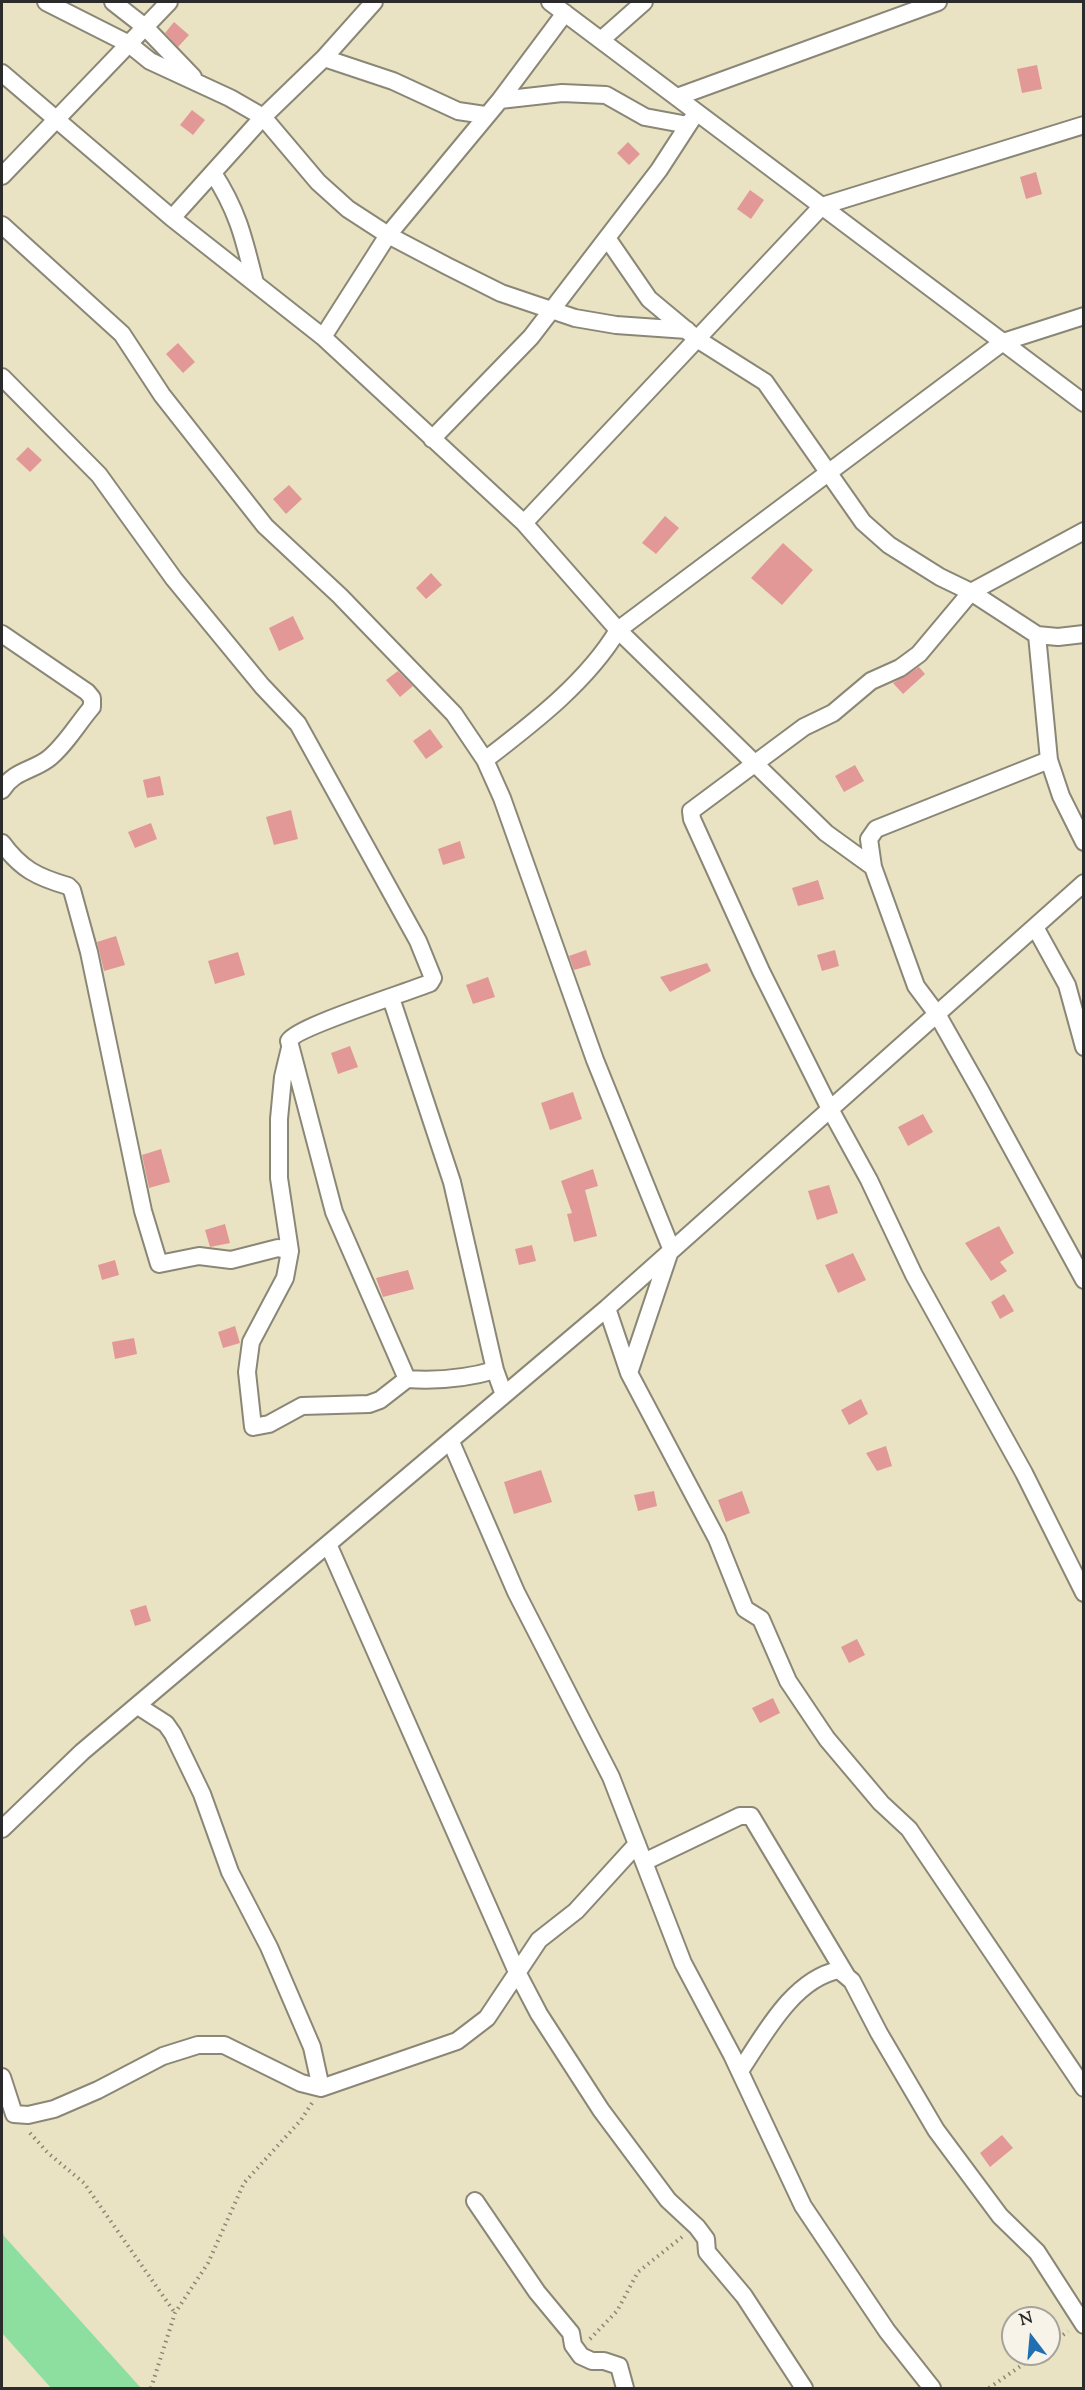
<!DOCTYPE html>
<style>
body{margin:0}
#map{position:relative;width:1085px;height:2390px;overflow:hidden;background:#e9e3c3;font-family:"Sorts Mill Goudy",serif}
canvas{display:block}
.frame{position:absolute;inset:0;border:3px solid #2b2b2b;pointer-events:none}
.north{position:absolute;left:1001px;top:2306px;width:60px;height:60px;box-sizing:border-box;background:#f7f3e8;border:2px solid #a5a39c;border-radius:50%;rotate:344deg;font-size:16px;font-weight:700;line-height:24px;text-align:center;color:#2b2b2b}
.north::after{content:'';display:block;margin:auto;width:21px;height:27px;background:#1f6fb2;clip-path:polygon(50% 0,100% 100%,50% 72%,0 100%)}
</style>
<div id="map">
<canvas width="1085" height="2390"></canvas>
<div class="frame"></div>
<div class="north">N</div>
</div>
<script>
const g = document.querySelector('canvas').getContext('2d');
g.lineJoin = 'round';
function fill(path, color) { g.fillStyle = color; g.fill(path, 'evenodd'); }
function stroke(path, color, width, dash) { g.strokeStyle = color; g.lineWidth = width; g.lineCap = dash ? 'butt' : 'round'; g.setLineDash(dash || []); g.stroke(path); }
const green = new Path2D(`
 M2 2229 4 2236 141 2388H51L2 2333Z`);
const building = new Path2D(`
 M174 22 189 35 178 47 165 33Z
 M1037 65 1042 89 1022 93 1017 69Z
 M192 110 205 120 193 135 180 125Z
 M628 142 640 154 629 165 617 153Z
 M1036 172 1042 194 1026 199 1020 177Z
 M750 190 764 200 751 219 737 209Z
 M178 343 195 362 183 373 166 354Z
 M28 447 42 460 30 472 16 459Z
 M289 485 302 499 286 514 273 499Z
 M665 516 679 528 656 554 642 543Z
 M783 543 813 570 782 605 751 578Z
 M431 573 442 585 426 599 416 588Z
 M293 616 304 639 279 651 269 628Z
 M919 667 925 674 903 694 893 683Z
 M398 671 413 686 400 697 386 680Z
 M430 729 443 747 426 759 413 741Z
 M855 765 864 781 844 792 835 776Z
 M160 776 164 795 147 798 143 780Z
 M291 810 298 839 274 845 266 817Z
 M151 823 157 839 135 848 128 832Z
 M460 841 465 858 443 865 438 849Z
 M818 880 824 899 798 906 792 888Z
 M116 936 125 965 104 971 97 942Z
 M586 950 591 965 574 970 569 956Z
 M835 950 839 966 822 971 817 955Z
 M238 952 245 975 215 984 208 961Z
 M707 963 711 971 670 992 660 977Z
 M488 977 495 997 473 1004 466 985Z
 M350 1046 358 1067 338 1074 331 1053Z
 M573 1092 582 1119 550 1130 541 1103Z
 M923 1114 933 1132 908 1146 898 1127Z
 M161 1149 170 1182 149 1188 142 1155Z
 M593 1169 598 1186 585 1190 597 1236 574 1242 567 1214 572 1213 561 1181Z
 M829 1185 838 1213 817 1220 808 1191Z
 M225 1224 230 1243 210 1247 205 1230Z
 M999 1226 1014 1253 1000 1262 1007 1271 991 1281 965 1243Z
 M532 1245 536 1261 519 1265 515 1249Z
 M853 1253 866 1280 838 1293 825 1265Z
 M115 1260 119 1275 102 1280 98 1265Z
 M408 1270 414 1289 383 1297 376 1278Z
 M1004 1294 1014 1311 1000 1319 991 1302Z
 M235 1326 240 1343 223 1348 218 1332Z
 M134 1338 137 1354 115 1359 112 1342Z
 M861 1399 868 1414 849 1425 841 1410Z
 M886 1446 892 1466 877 1471 866 1453Z
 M541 1470 552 1502 514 1514 504 1482Z
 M654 1491 657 1506 638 1511 634 1495Z
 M742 1491 750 1513 726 1522 718 1500Z
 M146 1605 151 1621 135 1626 130 1610Z
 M857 1639 865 1655 849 1663 841 1647Z
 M773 1698 780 1713 760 1723 752 1708Z
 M1002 2135 1013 2148 990 2167 980 2153Z`);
const path = new Path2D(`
 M30 2133 48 2153 84 2183 175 2313
 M590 2339 617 2311 638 2272 682 2237
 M1049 2346 1068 2331
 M151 2388 175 2313 208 2263 244 2183 301 2120 312 2103
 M989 2388 1038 2354`);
const street = new Path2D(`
 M46 2 129 44 150 61 230 98 263 117 318 182 348 209 388 235 447 266 501 293 575 318 616 325 687 330
 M113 2 145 27 193 77
 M550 2 1084 403
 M601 40 644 2
 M324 58 393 81 458 111 485 115
 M2 73 172 218 323 337 524 523 618 630 826 833 873 867
 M677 97 938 2
 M500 100 562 93 606 95 645 117 688 125
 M213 173C238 211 244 239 255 283
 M2 176 169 2
 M172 218 263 117 324 58 374 2
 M2 225 122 334 162 395 265 526 340 596 454 714 485 760 502 798 595 1060 671 1248 629 1373
 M607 238 649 299 697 339 765 382 863 522 889 545 940 577 971 592 1037 635 1058 637 1084 634
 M323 337 388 235 500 100 565 13
 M2 377 99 475 174 579 262 686 298 724 418 941 433 978 430 983C408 992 296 1027 289 1041L334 1212 407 1379
 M432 439 531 337 659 170 696 113
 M524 523 822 206 1084 125
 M1084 531 971 592 919 654 900 668 871 681 833 713 804 727 691 811 692 819 761 971 830 1109 869 1180 914 1275 1024 1473 1084 1593
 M2 634 87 692 92 698V707C78 723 65 746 48 759 32 771 13 771 2 790
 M1037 635 1049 760 1061 796 1084 842
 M485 760C533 723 587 682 618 630L1003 342 1084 316
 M1049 760 876 829 869 839 873 867 916 986 937 1014 980 1090 1084 1280
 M2 843C21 869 37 877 68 886L72 890 89 952 143 1211 159 1264 199 1256 231 1260 278 1248 290 1251
 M1035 927 1067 985 1084 1047
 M391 998 452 1182 495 1370 504 1395
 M290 1048 283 1077 279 1119V1178L290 1251 285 1278 251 1342 247 1372 253 1427 269 1424 302 1406 369 1404 380 1400 407 1379C438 1381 465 1379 495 1370
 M607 1308 629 1373 717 1539 745 1609 761 1619 788 1681 827 1739 881 1803 909 1829 1084 2088
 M451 1442 516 1592 611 1777 683 1963 732 2055 803 2206 887 2331 932 2388
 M328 1544 517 1972 539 2014 601 2110 668 2200 697 2227 706 2239 707 2252 744 2296 804 2388
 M138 1706 166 1724 173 1734 202 1794 230 1872 269 1947 312 2047 321 2088
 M2 1829 82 1752 607 1308 1084 883
 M644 1862 740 1816H751L846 1975
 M740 2071C764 2035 793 1979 839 1970L852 1981 879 2033 936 2130 1000 2216 1037 2252 1084 2325
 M2 2077 14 2114 28 2115 54 2109 98 2090 163 2056 198 2045H224L301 2083 321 2088 457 2041 487 2018 539 1940 576 1911 637 1844
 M475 2201 537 2292 571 2333 573 2345 581 2356 592 2361H604L619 2366 625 2388`);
fill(green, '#8ddfa0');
fill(building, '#e29897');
stroke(street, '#8a8777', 20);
stroke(path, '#8a8777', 4, [1.5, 4.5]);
stroke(street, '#fff', 16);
</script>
